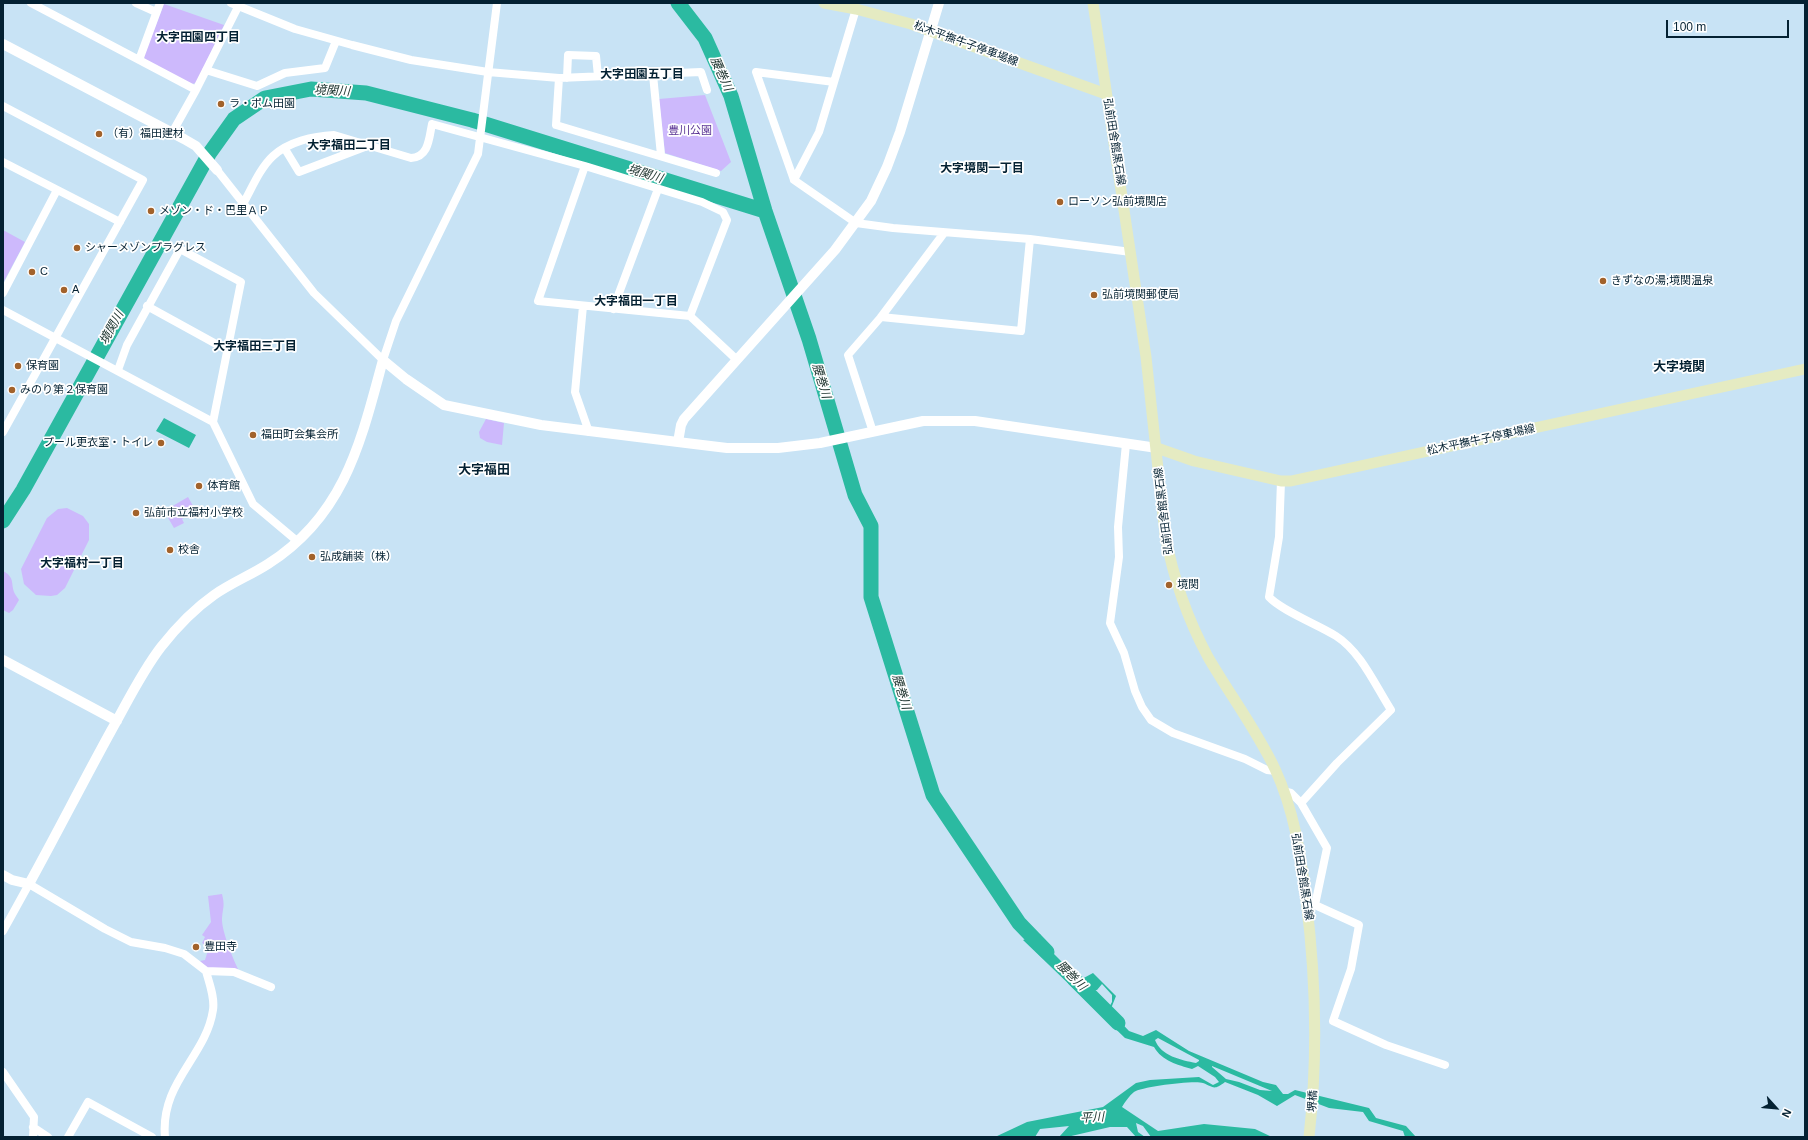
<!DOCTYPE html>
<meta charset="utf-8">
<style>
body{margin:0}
#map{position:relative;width:1808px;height:1140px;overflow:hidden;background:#c8e3f5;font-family:Arial,sans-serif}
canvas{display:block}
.frame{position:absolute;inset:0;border:4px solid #042132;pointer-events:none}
.north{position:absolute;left:1756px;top:1088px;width:40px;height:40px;-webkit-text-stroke:3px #fff;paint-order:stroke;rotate:117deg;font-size:11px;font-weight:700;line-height:16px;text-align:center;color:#042132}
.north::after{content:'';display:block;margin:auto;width:14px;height:18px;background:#042132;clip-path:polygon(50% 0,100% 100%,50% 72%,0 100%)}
.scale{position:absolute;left:1666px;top:20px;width:123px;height:18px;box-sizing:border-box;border:2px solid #042132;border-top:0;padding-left:5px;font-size:12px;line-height:14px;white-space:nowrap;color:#042132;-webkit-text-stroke:3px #fff;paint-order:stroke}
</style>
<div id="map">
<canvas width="1808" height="1140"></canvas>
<div class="frame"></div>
<div class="north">N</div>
<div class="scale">100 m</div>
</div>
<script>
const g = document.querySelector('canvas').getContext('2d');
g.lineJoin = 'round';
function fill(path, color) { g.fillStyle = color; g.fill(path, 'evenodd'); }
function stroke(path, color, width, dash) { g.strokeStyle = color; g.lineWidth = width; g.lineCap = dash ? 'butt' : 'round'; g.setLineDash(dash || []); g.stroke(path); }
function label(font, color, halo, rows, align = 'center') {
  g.font = font + ' Arial,"Noto Sans JP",sans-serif'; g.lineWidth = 3.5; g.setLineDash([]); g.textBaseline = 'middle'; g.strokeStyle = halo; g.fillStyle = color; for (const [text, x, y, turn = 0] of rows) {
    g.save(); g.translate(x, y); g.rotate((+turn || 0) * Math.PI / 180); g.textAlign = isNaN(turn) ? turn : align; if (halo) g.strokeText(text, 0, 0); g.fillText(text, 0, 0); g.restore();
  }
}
const green = new Path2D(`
 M164 4 224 25 196 83 192 84 145 61 144 56Z
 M705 95 731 162 721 171 665 153 659 99Z
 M3 230 25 242 3 283Z
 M486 419 504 423 502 445 487 442 480 438 479 432Z
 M188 497 196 511 182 519 184 523 174 528 164 511Z
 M67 508 83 516 89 524V540L65 588 57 595 51 596 36 595 24 584 21 569 47 518 58 509Z
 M3 571C16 578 10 584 15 594 16 596 18 598 19 600L13 610 9 613 3 610Z
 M222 894C225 906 223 907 222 918 221 930 234 961 239 971L206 968 200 961 205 960 209 947 202 943 205 937 202 935 211 922 208 896Z`);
const water = new Path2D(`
 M164 418 196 435 189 448 156 431Z
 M1040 934 1045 945 1080 980 1093 973 1116 996 1110 1011 1129 1031 1143 1036 1156 1030 1189 1051 1263 1082 1276 1085 1283 1094H1288L1295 1090 1369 1108 1376 1118 1406 1126 1416 1137H1405L1403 1131 1369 1121 1363 1112 1329 1108 1295 1095 1277 1106 1258 1095 1225 1082C1213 1091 1214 1087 1203 1083 1194 1080 1141 1087 1134 1092 1129 1096 1125 1102 1122 1107L1158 1131 1204 1124 1255 1129 1272 1137H1151L1143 1126 1136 1123 1138 1132 1145 1137H1136L1127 1127H1110L1067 1137H1059L1069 1126 1040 1129 1035 1137H995L1027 1122 1103 1107 1136 1083 1150 1080 1199 1077 1213 1085 1219 1082 1215 1077 1198 1066 1192 1069C1178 1065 1162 1061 1154 1047L1125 1038 1023 940ZM1102 984 1112 995V1002L1108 1009H1101L1088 997 1089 990H1097ZM1158 1038 1199 1060V1061L1196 1063C1181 1060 1161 1056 1155 1040ZM1212 1066 1272 1091 1260 1090 1239 1082 1226 1079 1212 1067Z`);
const river = new Path2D(`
 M678 3 705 38 731 96 765 211 809 339 855 495 871 526V597L933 795 1019 923 1047 952
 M3 521 23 490 209 154 234 119 265 98 311 89 366 93 472 120 765 211
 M1074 979 1118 1023`);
const minor = new Path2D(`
 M31 3 196 90
 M136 3 156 12
 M231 3 295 29 352 45 411 60 488 72 559 78 701 72 707 90
 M139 60 160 3
 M206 70 257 86 285 73 325 68 336 41
 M653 75 661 155
 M559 78 556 125 716 173
 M567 78 568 55 596 56 598 76
 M834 82 756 72 794 180 856 223 893 228 1030 239 1131 252
 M3 106 143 180 3 432
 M172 133 196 90 240 3
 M285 149 299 172 370 145
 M3 162 120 222
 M217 170 314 293 383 360 396 321 478 154 497 3
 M794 180 819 132 856 9
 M243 204C252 188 260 168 273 156 288 142 313 136 334 135L411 158C429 157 429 138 432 124L585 166
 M3 293 57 190
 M147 306 227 350
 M583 306 575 392 589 432
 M613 309 658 189
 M3 310 213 422 253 504 297 541
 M690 316 727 220 723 212 702 202 585 166 538 301 690 316 736 359
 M881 317 1021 331 1030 239
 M118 370 127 345 180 249 241 282 213 422
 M873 432 848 355 881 317 944 233
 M1126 444 1118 527 1119 557 1110 623 1124 653 1135 691 1142 707 1151 720 1173 733 1245 759 1267 770 1276 771
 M1281 481 1279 537 1269 597C1282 611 1319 625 1336 636 1361 652 1375 685 1391 710L1337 763 1301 803 1291 793 1283 791
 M1301 803 1327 848 1315 905
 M1307 904 1315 905 1359 925 1351 969 1333 1021 1386 1045 1445 1065
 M3 931 29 884 105 929 131 942 165 948 184 954 206 971 234 972 271 987
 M3 1072 34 1117 33 1137
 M33 1127 48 1137
 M68 1137 88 1102 152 1137
 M165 1137C160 1082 206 1057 213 1010 215 997 209 983 206 971`);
const tertiary = new Path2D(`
 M3 44 184 139 196 146 217 170
 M678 442 681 425 684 419 835 250 871 201 887 167 900 132 939 3
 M3 660 117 721
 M3 875 12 880 29 884C57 833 83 782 111 731 127 703 141 673 161 647 176 628 194 609 214 595 231 583 251 575 268 564 345 515 361 441 383 360L406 379 444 405 541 425 694 444 727 448H778L820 443 923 421H975L1157 448`);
const secondary = new Path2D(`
 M824 3 856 9 911 24 1106 94
 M1093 3 1146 357 1165 534C1173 577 1187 618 1208 657 1230 695 1256 729 1275 769 1294 810 1301 855 1306 899 1316 978 1318 1057 1309 1137
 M1157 448 1194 461 1281 481H1291L1805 369`);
const markers = [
 [221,104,4,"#a2622b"],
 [99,134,4,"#a2622b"],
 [1060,202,4,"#a2622b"],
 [151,211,4,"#a2622b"],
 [77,248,4,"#a2622b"],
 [32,272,4,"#a2622b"],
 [1603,281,4,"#a2622b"],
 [64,290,4,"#a2622b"],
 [1094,295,4,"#a2622b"],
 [18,366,4,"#a2622b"],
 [12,390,4,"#a2622b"],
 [253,435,4,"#a2622b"],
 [161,443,4,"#a2622b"],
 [199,486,4,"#a2622b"],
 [136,513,4,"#a2622b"],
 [170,550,4,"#a2622b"],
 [312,557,4,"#a2622b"],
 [1169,585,4,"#a2622b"],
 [196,947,4,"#a2622b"]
];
const streetNames = [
 ["松木平撫牛子停車場線",966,44,20],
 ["弘前田舎館黒石線",1114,142,81],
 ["松木平撫牛子停車場線",1481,440,-12],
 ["弘前田舎館黒石線",1164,511,-97],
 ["弘前田舎館黒石線",1302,877,81],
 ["堺橋",1313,1101,-87]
];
const poiNames = [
 ["ラ・ポム田園",229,104],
 ["（有）福田建材",107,134],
 ["ローソン弘前境関店",1068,202],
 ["メゾン・ド・巴里ＡＰ",159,211],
 ["シャーメゾンプラグレス",85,248],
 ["C",40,272],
 ["きずなの湯;境関温泉",1611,281],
 ["A",72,290],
 ["弘前境関郵便局",1102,295],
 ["保育園",26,366],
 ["みのり第２保育園",20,390],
 ["福田町会集会所",261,435],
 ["プール更衣室・トイレ",153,443,"right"],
 ["体育館",207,486],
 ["弘前市立福村小学校",144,513],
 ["校舎",178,550],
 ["弘成舗装（株）",320,557],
 ["境関",1177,585],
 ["豊田寺",204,947]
];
const parkNames = [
 ["豊川公園",690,131]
];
const neighbourhoodNames = [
 ["大字田園四丁目",198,38],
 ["大字田園五丁目",642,75],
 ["大字福田二丁目",349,146],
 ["大字境関一丁目",982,169],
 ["大字福田一丁目",636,302],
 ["大字福田三丁目",255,347],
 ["大字福村一丁目",82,564]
];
const waterNames = [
 ["腰巻川",721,74,66],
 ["境関川",332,91,3],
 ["境関川",645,174,17],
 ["境関川",112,328,-61],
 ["腰巻川",821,381,73],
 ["腰巻川",901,692,73],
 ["腰巻川",1071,976,45],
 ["平川",1092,1118,-3]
];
const quarterNames = [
 ["大字境関",1679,367],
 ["大字福田",484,470]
];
fill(green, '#cdb9fc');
fill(water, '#2bbaa1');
stroke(river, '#2bbaa1', 15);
stroke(minor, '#fff', 8);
stroke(tertiary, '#fff', 10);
stroke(secondary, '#e5ebc2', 11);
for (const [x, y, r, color] of markers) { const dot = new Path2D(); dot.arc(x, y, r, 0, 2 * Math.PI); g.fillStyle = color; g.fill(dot); stroke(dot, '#fff', 1.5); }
label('11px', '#042132', '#fff', streetNames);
label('11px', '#042132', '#fff', poiNames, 'left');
label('11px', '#5a3394', '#fff', parkNames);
label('bold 12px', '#042132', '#fff', neighbourhoodNames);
label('italic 12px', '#203631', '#fff', waterNames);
label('bold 13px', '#042132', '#fff', quarterNames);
</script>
